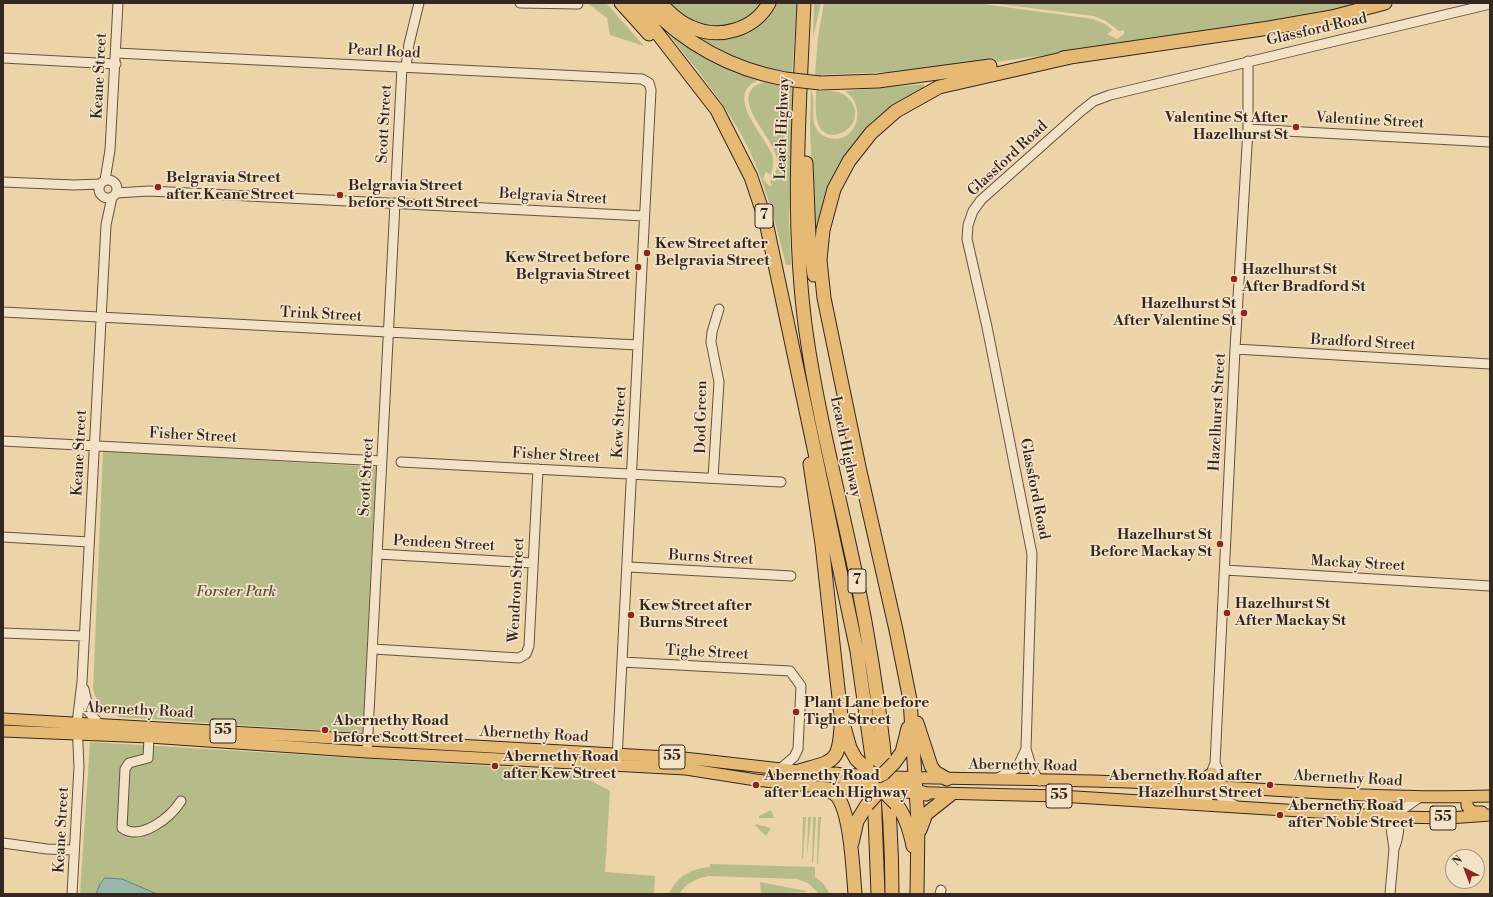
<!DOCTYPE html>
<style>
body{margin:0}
#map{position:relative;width:1493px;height:897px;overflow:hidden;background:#ecd3a8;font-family:"Libre Bodoni",serif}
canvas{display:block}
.frame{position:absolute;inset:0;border:4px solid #342721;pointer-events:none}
.north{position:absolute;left:1445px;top:849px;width:40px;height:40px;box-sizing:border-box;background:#f3e2c6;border:1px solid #a79784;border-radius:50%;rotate:318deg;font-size:11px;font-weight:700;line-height:16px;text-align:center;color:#342721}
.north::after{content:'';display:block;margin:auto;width:14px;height:18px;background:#8f2418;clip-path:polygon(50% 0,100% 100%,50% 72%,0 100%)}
</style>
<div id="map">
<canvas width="1493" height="897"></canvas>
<div class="frame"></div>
<div class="north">N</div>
</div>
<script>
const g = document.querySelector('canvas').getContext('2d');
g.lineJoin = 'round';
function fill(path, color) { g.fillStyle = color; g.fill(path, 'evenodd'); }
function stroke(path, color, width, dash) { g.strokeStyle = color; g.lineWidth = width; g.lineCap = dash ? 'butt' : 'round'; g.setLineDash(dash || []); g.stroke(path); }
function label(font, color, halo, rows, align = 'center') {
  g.font = font + ' "Libre Bodoni",serif'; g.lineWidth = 3.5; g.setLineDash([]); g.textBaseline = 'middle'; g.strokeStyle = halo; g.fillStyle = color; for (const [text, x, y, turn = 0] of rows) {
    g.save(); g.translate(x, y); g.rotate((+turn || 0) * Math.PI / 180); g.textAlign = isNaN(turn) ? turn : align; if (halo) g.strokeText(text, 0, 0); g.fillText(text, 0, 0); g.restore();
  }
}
const green = new Path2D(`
 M587 3H606L644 46 610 35 607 18Z
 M669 3H765L762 8 735 28 700 25 686 17Z
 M776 3H797L792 73C751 66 727 55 692 34 730 41 756 40 776 3Z
 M814 3H821L813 37Z
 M824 3H976L1093 19 1105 24 1113 30 1107 34 1117 39 1124 34V30L1119 31 1106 21 1094 16 991 3H1351V7L1285 21 996 62 916 71 815 75 818 37Z
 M662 26 764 78C720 92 762 131 772 154 774 160 773 168 771 175L766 172 763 179 769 186H772L770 182C776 174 779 165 776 156 772 137 739 108 751 90 760 77 778 84 791 87L793 90 789 219 791 265H786C777 230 769 196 755 163 734 112 696 69 662 26Z
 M924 84V90L861 139 818 235H815L810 130 811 90C818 104 805 128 826 137 854 148 870 108 845 91Z
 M816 91C824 91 836 90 843 94 865 107 855 135 831 135 812 131 816 106 816 91Z
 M103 451 376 467 363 733 119 717C105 711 98 706 93 690Z
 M90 742 573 771 610 791 605 872 655 876 654 894H80Z
 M771 810 774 818H759V816Z
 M803 817H806L803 859 802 858Z
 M808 817H811L807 858Z
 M813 817H816L813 863H812Z
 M818 817H821L818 864H817Z
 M756 824 771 828 766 836 755 825Z
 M710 864 815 867V877L823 883 830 894H819L808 883 797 879 709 876C697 878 686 883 679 894H669C676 877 692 868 710 867Z
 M760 882 806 891V892L761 894Z`);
const water = new Path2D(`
 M105 878 122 879 157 894H96L100 884Z`);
const minor = new Path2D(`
 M520 3 578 4
 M116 53 642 79 649 83 651 90C639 313 629 536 617 759
 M3 58 116 64
 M406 67 409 44 419 3
 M1248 129 1490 142
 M99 189a9 9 0 1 1 18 0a9 9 0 1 1-18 0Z
 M105 180 110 150 118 3
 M3 182 74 185 100 184
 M396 183 402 67
 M116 193 149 191 644 216
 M3 312 638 345
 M1235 349 1490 364
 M3 441 382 461
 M401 462 781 482
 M713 478 719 382 711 342 712 332 719 309
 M3 537 89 542
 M378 554 533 563
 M629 567 791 576
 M1225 570 1490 586
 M3 633 84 636
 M373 649 519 658 526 654 529 646 538 469
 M622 662 790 671 801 686 798 749 794 757 780 769
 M84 689 89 712 99 724
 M149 737 148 758 129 763 125 769 122 828C141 841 170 818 181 801
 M367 752 395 203
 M996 779 1017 768 1026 749
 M1039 781 1032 769 1026 749 1032 554 987 327 967 239 968 225 973 211 981 200 1080 112 1094 101 1110 95 1490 4
 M1372 796C1397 810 1405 821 1394 849
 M1195 803 1207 799C1215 789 1224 776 1215 764
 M1236 806C1231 803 1224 801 1220 796 1212 788 1209 773 1215 764L1235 349 1248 129V61
 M3 843 47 849 74 850
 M72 894 79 767 77 723 82 682 106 225 112 197
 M940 894 941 890
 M1390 894 1394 849 1391 828 1403 809 1420 797`);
const major = new Path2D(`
 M3 719 684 758 799 771 872 776
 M3 731 149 737 367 752 686 769 756 780 836 789
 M892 777C997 780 1104 779 1209 786 1303 792 1396 799 1490 796
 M1194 786 1212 773
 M895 792 1060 796 1397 817 1449 818 1490 815
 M1467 797V806L1472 812H1482`);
const highway = new Path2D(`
 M621 3 649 34
 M634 3 717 110 751 177 766 222 857 651 873 764 878 894
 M646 3C684 43 731 69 785 79
 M660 3C669 12 679 22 691 27 719 40 754 30 769 3
 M804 3C799 113 791 223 806 332 818 416 840 498 857 580 878 684 892 788 892 894
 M1063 58 1269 28 1332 17 1385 3
 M820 83 878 81 990 66
 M806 163 809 237 814 275
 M810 464 822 544 841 716 850 748 856 759 869 771
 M917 723 931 766 935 772 947 779
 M894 763 902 752 908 728
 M799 771C833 761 839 764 841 726
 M836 774 867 784
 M888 782 926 794
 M827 789C830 791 834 793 837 796 851 814 853 871 855 894
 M835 789 860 787 868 784
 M896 804C906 816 910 831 913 846
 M920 830 926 814 950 795
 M852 843 857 821 867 805
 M917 894 918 821 910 700 896 630 859 467 824 298 820 260 823 230 834 189 849 161 871 133 896 111 939 87 1071 57`);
const highwayBridge = new Path2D(`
 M785 79 820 83
 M869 771 876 776
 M883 774 894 763
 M867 784 877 789
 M884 789 893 784
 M885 793 896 804
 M867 805 876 795`);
const markers = [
 [1296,127,4,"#8f2418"],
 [158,187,4,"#8f2418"],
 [340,195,4,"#8f2418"],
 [647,253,4,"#8f2418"],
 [638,267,4,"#8f2418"],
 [1234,279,4,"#8f2418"],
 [1244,313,4,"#8f2418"],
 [1220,544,4,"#8f2418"],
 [1227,613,4,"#8f2418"],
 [631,615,4,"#8f2418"],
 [796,712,4,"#8f2418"],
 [325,730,4,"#8f2418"],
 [495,766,4,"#8f2418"],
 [756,785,4,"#8f2418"],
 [1270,785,4,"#8f2418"],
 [1280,815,4,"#8f2418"]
];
const shields = [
 [764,216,18],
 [857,581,18],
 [223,731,26],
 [672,757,26],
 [1059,796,26],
 [1443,818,26]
];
const shieldNames = [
 ["7",764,216],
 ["7",857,581],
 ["55",223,731],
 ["55",672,757],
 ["55",1059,796],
 ["55",1443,818]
];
const streetNames = [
 ["Glassford Road",1317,30,-13],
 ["Pearl Road",384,52,3],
 ["Keane Street",100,76,-87],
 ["Valentine Street",1370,121,3],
 ["Scott Street",385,124,-87],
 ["Leach Highway",783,128,-88],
 ["Glassford Road",1008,159,-43],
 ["Belgravia Street",553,197,3],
 ["Trink Street",321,315,3],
 ["Bradford Street",1363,343,3],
 ["Hazelhurst Street",1218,412,-87],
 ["Dod Green",702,417,-89],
 ["Kew Street",620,422,-87],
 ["Fisher Street",193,436,3],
 ["Leach Highway",845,447,78],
 ["Keane Street",80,453,-87],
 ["Fisher Street",556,456,3],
 ["Scott Street",367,477,-87],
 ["Glassford Road",1034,489,79],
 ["Pendeen Street",444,544,3],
 ["Burns Street",711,558,3],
 ["Mackay Street",1358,564,3],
 ["Wendron Street",517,590,-87],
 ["Tighe Street",707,653,3],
 ["Abernethy Road",139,711,3],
 ["Abernethy Road",534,735,3],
 ["Abernethy Road",1023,766,1],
 ["Abernethy Road",1348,779,3],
 ["Keane Street",62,830,-87]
];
const poiNames = [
 ["Valentine St After",1288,118,"right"],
 ["Hazelhurst St",1288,135,"right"],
 ["Belgravia Street",166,178],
 ["after Keane Street",166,195],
 ["Belgravia Street",348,186],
 ["before Scott Street",348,203],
 ["Kew Street after",655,244],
 ["Belgravia Street",655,261],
 ["Kew Street before",630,258,"right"],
 ["Belgravia Street",630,275,"right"],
 ["Hazelhurst St",1242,270],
 ["After Bradford St",1242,287],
 ["Hazelhurst St",1236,304,"right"],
 ["After Valentine St",1236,321,"right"],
 ["Hazelhurst St",1212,535,"right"],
 ["Before Mackay St",1212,552,"right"],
 ["Hazelhurst St",1235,604],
 ["After Mackay St",1235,621],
 ["Kew Street after",639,606],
 ["Burns Street",639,623],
 ["Plant Lane before",804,703],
 ["Tighe Street",804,720],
 ["Abernethy Road",333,721],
 ["before Scott Street",333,738],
 ["Abernethy Road",503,757],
 ["after Kew Street",503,774],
 ["Abernethy Road",764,776],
 ["after Leach Highway",764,793],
 ["Abernethy Road after",1262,776,"right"],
 ["Hazelhurst Street",1262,793,"right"],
 ["Abernethy Road",1288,806],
 ["after Noble Street",1288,823]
];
const parkNames = [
 ["Forster Park",236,592]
];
fill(green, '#b6bc89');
fill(water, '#99b7ab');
stroke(water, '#717d74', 1);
stroke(minor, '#625243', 11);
stroke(major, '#342721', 13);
stroke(highway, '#342721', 15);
stroke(minor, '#f3e2c6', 9);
stroke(major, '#e6ba74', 11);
stroke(highway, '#e6ba74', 13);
stroke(highwayBridge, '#342721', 15, []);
stroke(highwayBridge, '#e6ba74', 13);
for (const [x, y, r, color] of markers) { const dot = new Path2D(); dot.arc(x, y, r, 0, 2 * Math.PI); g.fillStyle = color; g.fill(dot); stroke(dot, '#f3e2c6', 1.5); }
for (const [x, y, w] of shields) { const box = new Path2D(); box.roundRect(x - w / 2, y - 12, w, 24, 3); g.fillStyle = '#f3e2c6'; g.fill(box); stroke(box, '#342721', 1); }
label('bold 14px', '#342721', null, shieldNames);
label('15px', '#342721', '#f3e2c6', streetNames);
label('bold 15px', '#342721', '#f3e2c6', poiNames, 'left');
label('italic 15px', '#544c3b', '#f3e2c6', parkNames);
</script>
